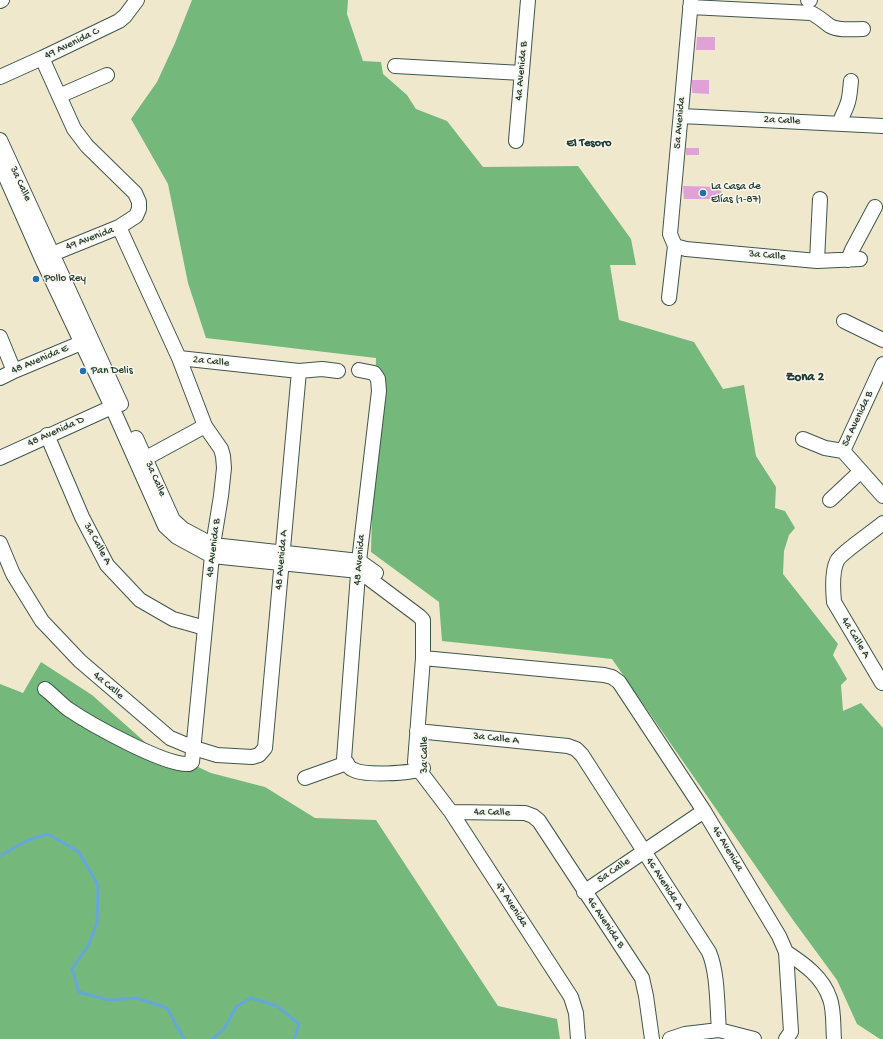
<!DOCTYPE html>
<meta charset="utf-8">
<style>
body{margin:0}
canvas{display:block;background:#efe8cd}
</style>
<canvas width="883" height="1039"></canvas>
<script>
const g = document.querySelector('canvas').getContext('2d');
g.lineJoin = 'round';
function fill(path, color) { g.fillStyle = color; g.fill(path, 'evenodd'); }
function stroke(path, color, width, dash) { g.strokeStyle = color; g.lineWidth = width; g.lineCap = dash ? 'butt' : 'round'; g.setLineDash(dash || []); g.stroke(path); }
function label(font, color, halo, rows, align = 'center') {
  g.font = font + ' "Gochi Hand",sans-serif'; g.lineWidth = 3; g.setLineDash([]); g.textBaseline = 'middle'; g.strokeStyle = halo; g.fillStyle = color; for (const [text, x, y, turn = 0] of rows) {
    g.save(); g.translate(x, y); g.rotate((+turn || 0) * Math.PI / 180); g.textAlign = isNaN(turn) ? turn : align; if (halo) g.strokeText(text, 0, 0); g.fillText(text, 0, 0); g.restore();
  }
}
const forest = new Path2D(`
 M192 0H348L347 14 363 61 381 62 383 74 407 95 416 109 447 121 483 167 578 166 631 239 636 265H610L619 320 694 342 723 389 744 385 756 456 776 487 775 508 785 511 795 528 789 535 784 551 783 574 838 644 833 655 847 679 841 685 843 711 861 703 883 728V1039H880L857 1024 837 980 793 920 612 659 442 641 439 602 371 552 376 358 206 338 188 283 168 184 131 119 157 82 175 43Z
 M41 662 92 695 146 743 211 773 265 787 315 818 376 820 498 1006 557 1019 560 1039H0V684L23 693Z`);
const stream = new Path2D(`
 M0 856 26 841 48 834 79 852 98 885 97 923 88 946 72 969 79 992 108 1000 137 998 167 1008 184 1039
 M212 1039 224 1029 237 1006 251 998 277 1006 299 1024 294 1039`);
const building = new Path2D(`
 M697 37H715V50H696Z
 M692 80H709V94L692 93Z
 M686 148H699V155H686Z
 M683 186 721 187 722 199H684Z`);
const minor = new Path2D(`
 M808 0H810
 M0 1 2 0
 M690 7 811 13C818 16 823 21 830 26 839 31 853 29 863 29
 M42 58 74 129 87 146 135 193 139 202V209L136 216 119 227 45 257
 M395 66 522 73
 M0 77 42 58 119 21 125 16 137 0
 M59 96 107 75
 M681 116 883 126
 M840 124C841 116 845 112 847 105 850 98 850 89 851 81
 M0 140 121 404
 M516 141 528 0
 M0 164 42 259 112 407 165 526 177 537 212 556 359 571 419 616 423 620V658L415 762 419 770 451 812 571 997 576 1013 578 1039
 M675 246 686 249 817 261 860 259
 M848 260 852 250 875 207
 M817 261 820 199
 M669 298 675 246 670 234 691 0
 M844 321 883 340
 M0 337 14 371
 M179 358 299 371 322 369 338 371
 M359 370 374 373 378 379 379 391 359 561 344 759C346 762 348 767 352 769 363 776 411 774 423 768
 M0 378 14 371 81 343
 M47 435 82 517 107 565 140 600 173 619 205 628
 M136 438 173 520 183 529 213 545 359 561 376 573
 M803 439 825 448 843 451
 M843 451 883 364
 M843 451 883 496
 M0 458 112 407
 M137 463 205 426
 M830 500 861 471
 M0 543 13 574 42 621 80 661 170 738 194 748 217 755 252 757 259 755 265 748 299 371
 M423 658 604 675 612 677 619 682 704 811 779 936 786 952 791 1032 786 1039
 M882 683 834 602C833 591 832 571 837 561 840 554 875 530 883 523
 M45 689C53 695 60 703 68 709 90 724 165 766 189 764L192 762 213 545 221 496 224 468 223 456 221 449 205 426 179 358 119 227
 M417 731 568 746 576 749 582 755 709 952C718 973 717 1007 719 1030
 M305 778 347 763
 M451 812 525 813 533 816 539 821 642 978 646 996 652 1039
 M584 892 704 811
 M786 952C804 964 823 977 830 999 834 1009 833 1027 834 1039
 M670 1039 685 1034 719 1030 754 1039`);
const markers = [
 [703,193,4,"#1f6fb2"],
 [36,279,4,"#1f6fb2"],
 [83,371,4,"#1f6fb2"]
];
const streetNames = [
 ["49 Avenida C",72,44,-26],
 ["4a Avenida B",522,71,-85],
 ["2a Calle",782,121,3],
 ["5a Avenida",680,123,-85],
 ["3a Calle",20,184,65],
 ["49 Avenida",90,239,-21],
 ["3a Calle",767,256,5],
 ["48 Avenida E",40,360,-23],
 ["2a Calle",211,362,6],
 ["5a Avenida B",858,419,-65],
 ["48 Avenida D",56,432,-24],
 ["3a Calle",155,479,66],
 ["3a Calle A",97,544,61],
 ["48 Avenida B",214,548,-83],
 ["48 Avenida A",282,560,-85],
 ["48 Avenida",360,560,-85],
 ["4a Calle A",855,638,59],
 ["4a Calle",108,686,40],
 ["3a Calle A",496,739,6],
 ["3a Calle",425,755,-90],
 ["4a Calle",492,813,1],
 ["46 Avenida",727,849,59],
 ["5a Calle",614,871,-34],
 ["46 Avenida A",664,884,57],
 ["47 Avenida",511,905,57],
 ["46 Avenida B",605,923,56]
];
const poiNames = [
 ["La Casa de",711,187],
 ["Elías (1-87)",711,200],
 ["Pollo Rey",44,279],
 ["Pan Delis",91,371]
];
const neighbourhoodNames = [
 ["El Tesoro",589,144]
];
const quarterNames = [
 ["Zona 2",805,378]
];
fill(forest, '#75b87b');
stroke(stream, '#66a7da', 3);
fill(building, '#e0a1d7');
stroke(minor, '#3e574b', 16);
stroke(minor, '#fff', 14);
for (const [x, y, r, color] of markers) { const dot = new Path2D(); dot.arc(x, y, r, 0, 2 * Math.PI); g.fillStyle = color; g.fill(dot); stroke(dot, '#fbf7ec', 1.5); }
label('11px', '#1f3d34', '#fbf7ec', streetNames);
label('11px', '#1f3d34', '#fbf7ec', poiNames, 'left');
label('bold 12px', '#1f3d34', '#fbf7ec', neighbourhoodNames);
label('bold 13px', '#1f3d34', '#fbf7ec', quarterNames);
</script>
